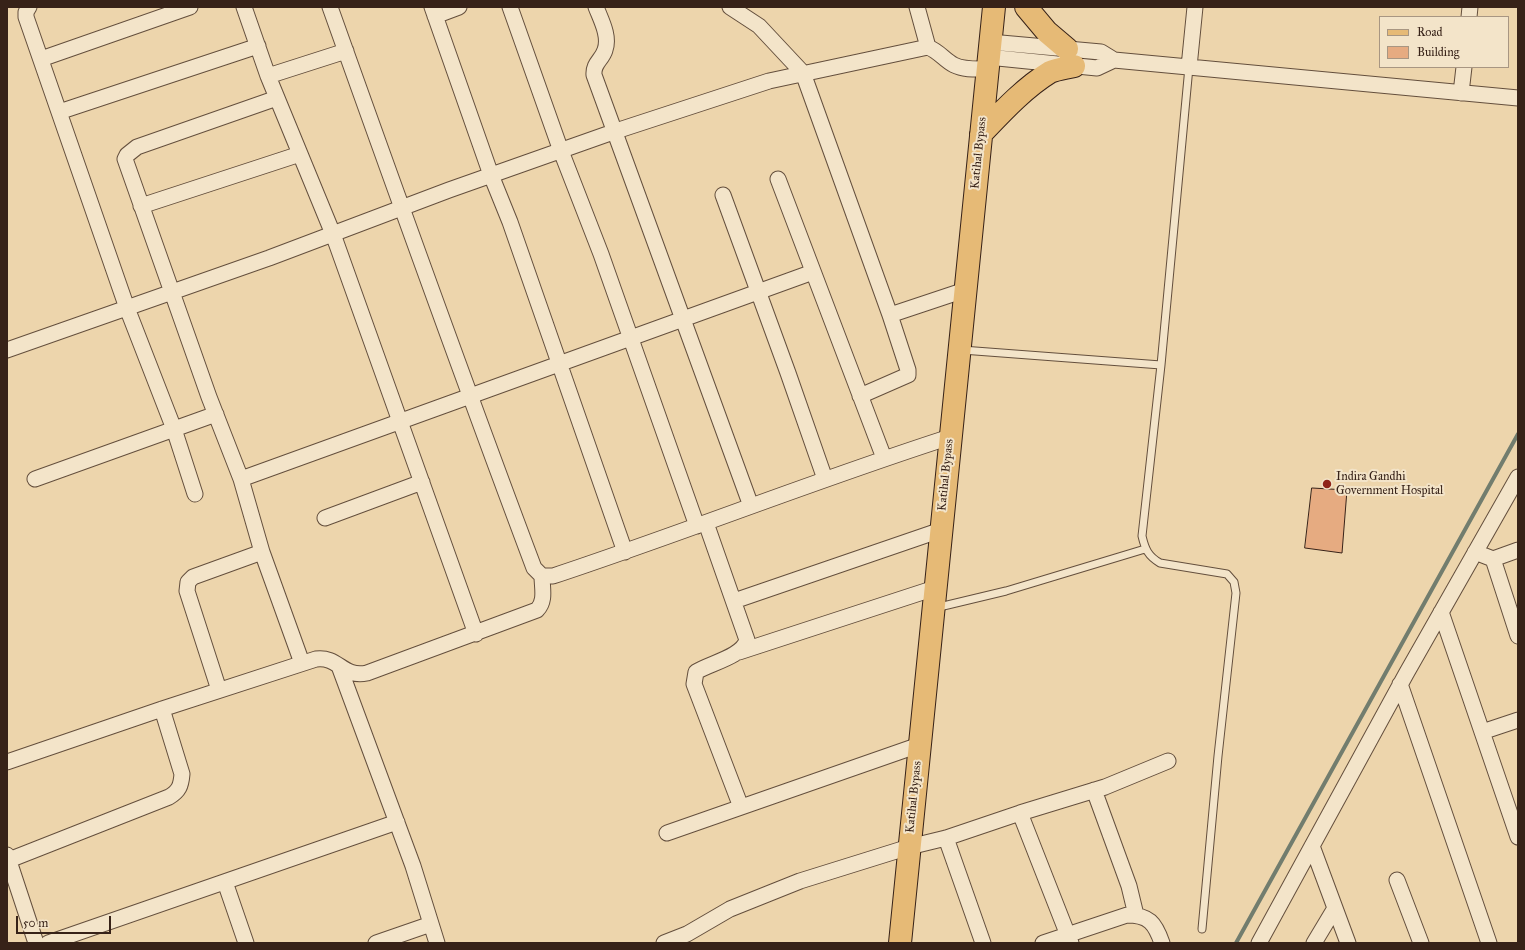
<!DOCTYPE html>
<style>
body{margin:0}
#map{position:relative;width:1525px;height:950px;overflow:hidden;background:#edd5ac;font-family:"IM FELL Great Primer",serif}
canvas{display:block}
.frame{position:absolute;inset:0;border:8px solid #372218;pointer-events:none}
.legend{position:absolute;left:1379px;top:16px;width:130px;height:52px;box-sizing:border-box;background:#f3e4c9;border:1px solid #a89682;margin:0;padding:5px 7px;list-style:none;font-size:12px;color:#372218}
.legend li{display:flex;align-items:center;gap:8px;height:20px}
.legend b{width:20px;border:1px solid #a89682}
.scale{position:absolute;left:16px;top:916px;width:95px;height:18px;box-sizing:border-box;border:2px solid #372218;border-top:0;padding-left:5px;font-size:12px;line-height:14px;white-space:nowrap;color:#372218;-webkit-text-stroke:3px #f3e4c9;paint-order:stroke}
</style>
<div id="map">
<canvas width="1525" height="950"></canvas>
<div class="frame"></div>
<ul class="legend">
<li><b style="height:5px;background:#e6ba76"></b>Road</li>
<li><b style="height:11px;background:#e6ab81"></b>Building</li>
</ul>
<div class="scale">50 m</div>
</div>
<script>
const g = document.querySelector('canvas').getContext('2d');
g.lineJoin = 'round';
function stroke(path, color, width, dash) { g.strokeStyle = color; g.lineWidth = width; g.lineCap = dash ? 'butt' : 'round'; g.setLineDash(dash || []); g.stroke(path); }
function fill(path, color) { g.fillStyle = color; g.fill(path, 'evenodd'); }
function label(font, color, halo, rows, align = 'center') {
  g.font = font + ' "IM FELL Great Primer",serif'; g.lineWidth = 4; g.setLineDash([]); g.textBaseline = 'middle'; g.strokeStyle = halo; g.fillStyle = color; for (const [text, x, y, turn = 0] of rows) {
    g.save(); g.translate(x, y); g.rotate((+turn || 0) * Math.PI / 180); g.textAlign = isNaN(turn) ? turn : align; if (halo) g.strokeText(text, 0, 0); g.fillText(text, 0, 0); g.restore();
  }
}
const stream = new Path2D(`
 M1236 943 1518 434`);
const building = new Path2D(`
 M1312 488 1347 490 1342 553 1305 548Z`);
const lane = new Path2D(`
 M1189 67 1161 365 1142 536C1145 549 1148 556 1160 563L1227 574 1234 582 1236 593 1218 756 1202 929
 M962 350 1161 365
 M935 608 1006 591 1145 549`);
const street = new Path2D(`
 M29 7 26 12V17L127 308 174 429 195 494
 M244 7 268 76 333 234 476 634
 M330 7C397 195 464 382 534 568L542 576H553C686 532 816 480 950 437
 M432 7 491 175 510 222 625 552
 M510 7 561 151 601 254 697 526
 M596 7C601 20 610 36 605 50 602 60 593 63 594 75L751 506
 M730 7 759 26 803 73 890 315 908 370V375L860 396
 M917 7 928 47
 M435 16 459 7
 M1469 17 1470 7
 M990 42 1101 52 1114 60 1518 98
 M988 57 1097 68 1114 60
 M41 59 190 7
 M1189 67 1195 7
 M268 76 346 51
 M1461 93 1464 67
 M277 98 137 147 127 155 125 159 209 397 241 479 262 552 302 663
 M59 112 258 46
 M778 179 884 458
 M723 195 788 373 825 479
 M141 206 300 154
 M890 315 965 290
 M7 350 269 258 449 190 616 131 769 81 928 47C940 52 944 60 954 65 964 70 977 69 987 69
 M35 479 216 414
 M241 479 813 272
 M325 518 422 482
 M706 523 747 640C742 657 710 663 696 672L694 684 741 807
 M1475 552 1493 559 1518 636
 M1493 559 1518 550
 M734 601 941 530
 M1441 612 1518 837
 M739 652 935 588
 M339 666 413 866 437 943
 M1400 684 1489 943
 M219 690 187 591 188 582 193 577 262 552
 M1482 732 1518 720
 M7 762 162 709 316 659C339 656 342 678 367 673L537 610C546 601 542 588 542 576
 M1094 790 1129 886 1136 915
 M1020 813 1071 943
 M667 833 919 745
 M946 838 983 943
 M1312 846 1348 943
 M7 855 36 943
 M9 860 169 797C179 791 181 786 182 774L162 709
 M1397 880 1421 943
 M225 882 246 943
 M48 943 397 822
 M376 943 431 924
 M664 943 687 934 730 909 800 881 909 847 946 838 1020 813 1105 787 1168 761
 M1043 943 1127 915C1149 915 1155 923 1162 943
 M1259 943 1406 674 1518 477
 M1314 943 1335 908`);
const primary = new Path2D(`
 M1026 7 1047 32 1067 49
 M981 134C1002 112 1024 88 1050 72 1057 69 1066 68 1074 66
 M900 943 994 7`);
const markers = [
 [1327,484,5,"#8f2418"]
];
const streetNames = [
 ["Katihal Bypass",979,153,-84],
 ["Katihal Bypass",946,475,-84],
 ["Katihal Bypass",914,797,-84]
];
const poiNames = [
 ["Indira Gandhi",1336,477],
 ["Government Hospital",1336,491]
];
stroke(stream, '#727d6e', 4);
fill(building, '#e6ab81');
stroke(building, '#372218', 1);
stroke(lane, '#644f3d', 9);
stroke(street, '#644f3d', 17);
stroke(primary, '#372218', 24);
stroke(lane, '#f3e4c9', 7);
stroke(street, '#f3e4c9', 15);
stroke(primary, '#e6ba76', 22);
for (const [x, y, r, color] of markers) { const dot = new Path2D(); dot.arc(x, y, r, 0, 2 * Math.PI); g.fillStyle = color; g.fill(dot); stroke(dot, '#f3e4c9', 1.5); }
label('12px', '#372218', '#f3e4c9', streetNames);
label('12px', '#372218', '#f3e4c9', poiNames, 'left');
</script>
